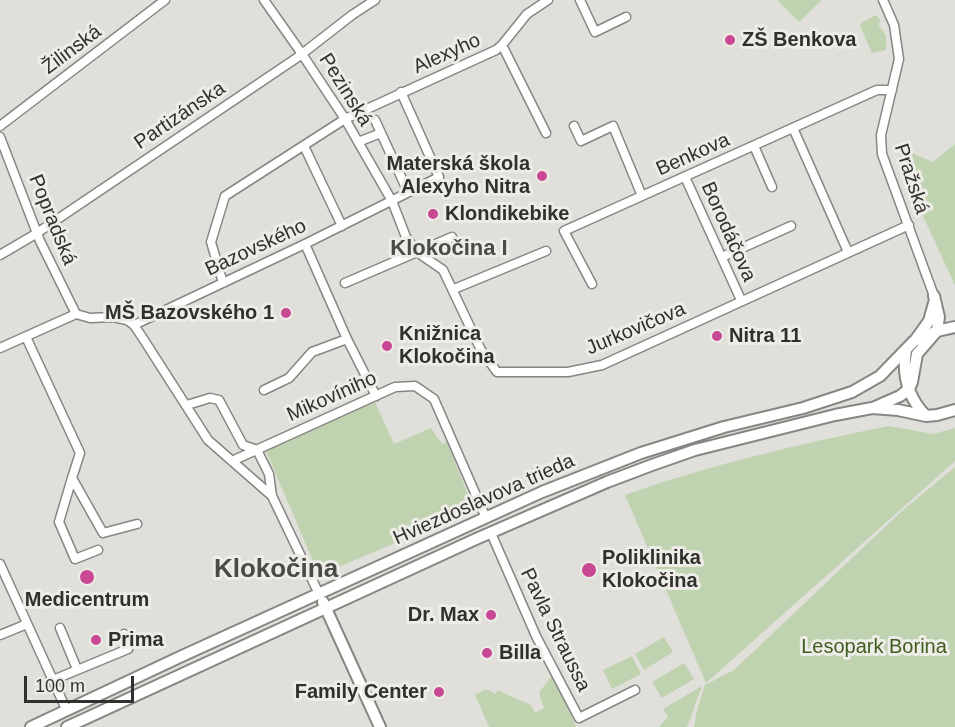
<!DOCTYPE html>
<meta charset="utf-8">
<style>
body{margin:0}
#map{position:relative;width:955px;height:727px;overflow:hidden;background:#e0dfda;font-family:Arial,sans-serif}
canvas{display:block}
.scale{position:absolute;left:24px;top:676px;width:110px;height:27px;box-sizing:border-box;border:3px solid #30302e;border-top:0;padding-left:8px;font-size:18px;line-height:21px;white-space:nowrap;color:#30302e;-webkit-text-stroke:4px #edece7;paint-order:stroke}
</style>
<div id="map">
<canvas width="955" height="727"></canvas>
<div class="scale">100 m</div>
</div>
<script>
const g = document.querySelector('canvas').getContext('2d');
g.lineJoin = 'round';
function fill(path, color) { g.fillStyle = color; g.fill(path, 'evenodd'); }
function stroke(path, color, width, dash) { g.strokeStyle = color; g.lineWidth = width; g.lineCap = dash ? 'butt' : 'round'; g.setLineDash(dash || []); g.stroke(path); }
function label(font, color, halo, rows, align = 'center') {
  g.font = font + ' Arial,sans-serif'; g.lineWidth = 6; g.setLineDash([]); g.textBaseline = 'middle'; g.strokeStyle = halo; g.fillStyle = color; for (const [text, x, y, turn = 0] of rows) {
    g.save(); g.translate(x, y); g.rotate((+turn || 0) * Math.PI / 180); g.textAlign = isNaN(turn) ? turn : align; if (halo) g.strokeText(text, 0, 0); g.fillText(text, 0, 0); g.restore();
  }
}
const green = new Path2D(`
 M777 0H822L799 22Z
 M876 15 880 20 879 26 886 35V50L872 53 860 26 861 23Z
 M955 144V285L902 171 899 153 900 148 933 162Z
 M375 402 394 444 431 428 442 444 447 442 474 510 319 575 266 451Z
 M889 426 933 434 955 428V461L706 683 625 495C712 464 800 444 889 426Z
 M955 467V727H694L697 710 705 685 734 670 903 510Z
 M664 637 673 652 644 670 635 654Z
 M632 656 641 674 612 689 603 670Z
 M684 663 694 679 662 698 652 682Z
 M552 675 564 698 576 727H489L475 695 486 689 496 694 497 690 531 705 535 713 544 708 539 693Z
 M702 686 687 727H659L668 717 663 709Z`);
const minor = new Path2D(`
 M264 0 302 54 345 119 392 201 406 237 417 252 443 270 481 350 497 372H568L602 365 909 225
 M580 0 595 32 626 17
 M883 0 894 25 899 59 881 135 882 154 934 296
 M502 45 546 133
 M375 120 381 133
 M0 126 165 0
 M574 126 581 141 613 126 642 196
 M793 128 848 252
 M0 137 40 241 76 314
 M358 142 381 133 408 192
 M304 146 342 226
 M754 146 772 187
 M685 177 741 300
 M305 244 347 339 376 396
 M0 255 34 235 298 57 352 15 375 0
 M722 257 791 226
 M223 283 211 242 225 196 345 119 496 50 502 45 527 14 548 0
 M345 283 452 237
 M592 284 564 231 877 90H892
 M454 289 546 251
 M134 325 305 244 439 177 401 92
 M26 337 80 453 72 478 103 533 137 524
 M0 348 76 314 90 318 113 317 127 320 134 325 144 340 208 440 272 496
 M264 390 289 378 312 352 347 339
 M187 405 210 398 219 400 243 445 257 450 269 474 272 496 319 594
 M232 461 395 387 415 386 434 399 486 518
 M72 478 59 522 75 559 98 550
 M491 533 536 636 579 718 635 690
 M0 564 66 709
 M60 628 77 669
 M0 635 27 624
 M53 680 128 649 124 634`);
const tertiary = new Path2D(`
 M916 339 929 321 934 303
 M906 350C902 375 908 397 925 415
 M875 407 900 396 909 389 912 382 917 354 937 331 939 317 934 296
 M323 602 380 727
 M31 727 182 656 542 492 641 453 724 427 803 408 852 392 880 376 914 341 937 331 955 327
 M67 727 476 539 607 482 652 465 695 450 835 415 872 408 898 410 926 416 937 415 955 410`);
const markers = [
 [730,40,6,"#c84893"],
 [542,176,6,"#c84893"],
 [433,214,6,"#c84893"],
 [286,313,6,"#c84893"],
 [717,336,6,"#c84893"],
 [387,346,6,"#c84893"],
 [589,570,8,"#c84893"],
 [87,577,8,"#c84893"],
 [491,615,6,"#c84893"],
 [96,640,6,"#c84893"],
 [487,653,6,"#c84893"],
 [439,692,6,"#c84893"]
];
const poiNames = [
 ["ZŠ Benkova",742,40],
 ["Materská škola",530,164,"right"],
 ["Alexyho Nitra",530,187,"right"],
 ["Klondikebike",445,214],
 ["MŠ Bazovského 1",274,313,"right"],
 ["Knižnica",399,334],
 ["Klokočina",399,357],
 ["Nitra 11",729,336],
 ["Poliklinika",602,558],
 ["Klokočina",602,581],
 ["Medicentrum",87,600,"center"],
 ["Dr. Max",479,615,"right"],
 ["Prima",108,640],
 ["Billa",499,653],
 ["Family Center",427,692,"right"]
];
const streetNames = [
 ["Žilinská",72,50,-37],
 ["Alexyho",447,54,-24],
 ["Pezinská",345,90,58],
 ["Partizánska",180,116,-34],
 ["Benkova",693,155,-24],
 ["Pražská",911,179,72],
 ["Popradská",52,220,68],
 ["Borodáčova",728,232,66],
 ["Bazovského",256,248,-25],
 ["Jurkovičova",636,329,-23],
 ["Mikovíniho",332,397,-24],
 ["Hviezdoslavova trieda",484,500,-24],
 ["Pavla Straussa",555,630,64]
];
const parkNames = [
 ["Lesopark Borina",874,647]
];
const quarterNames = [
 ["Klokočina I",449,249]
];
const districtNames = [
 ["Klokočina",276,570]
];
fill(green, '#c0d3b0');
stroke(minor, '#878682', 11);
stroke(tertiary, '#878682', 14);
stroke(minor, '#fff', 8);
stroke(tertiary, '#fff', 10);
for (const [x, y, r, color] of markers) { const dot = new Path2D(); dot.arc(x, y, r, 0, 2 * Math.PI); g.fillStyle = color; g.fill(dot); stroke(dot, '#edece7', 2); }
label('bold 20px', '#30302e', '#edece7', poiNames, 'left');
label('20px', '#30302e', '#edece7', streetNames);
label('20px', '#3f5b1e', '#edece7', parkNames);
label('bold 22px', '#4b4a46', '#edece7', quarterNames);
label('bold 26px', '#4b4a46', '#edece7', districtNames);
</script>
